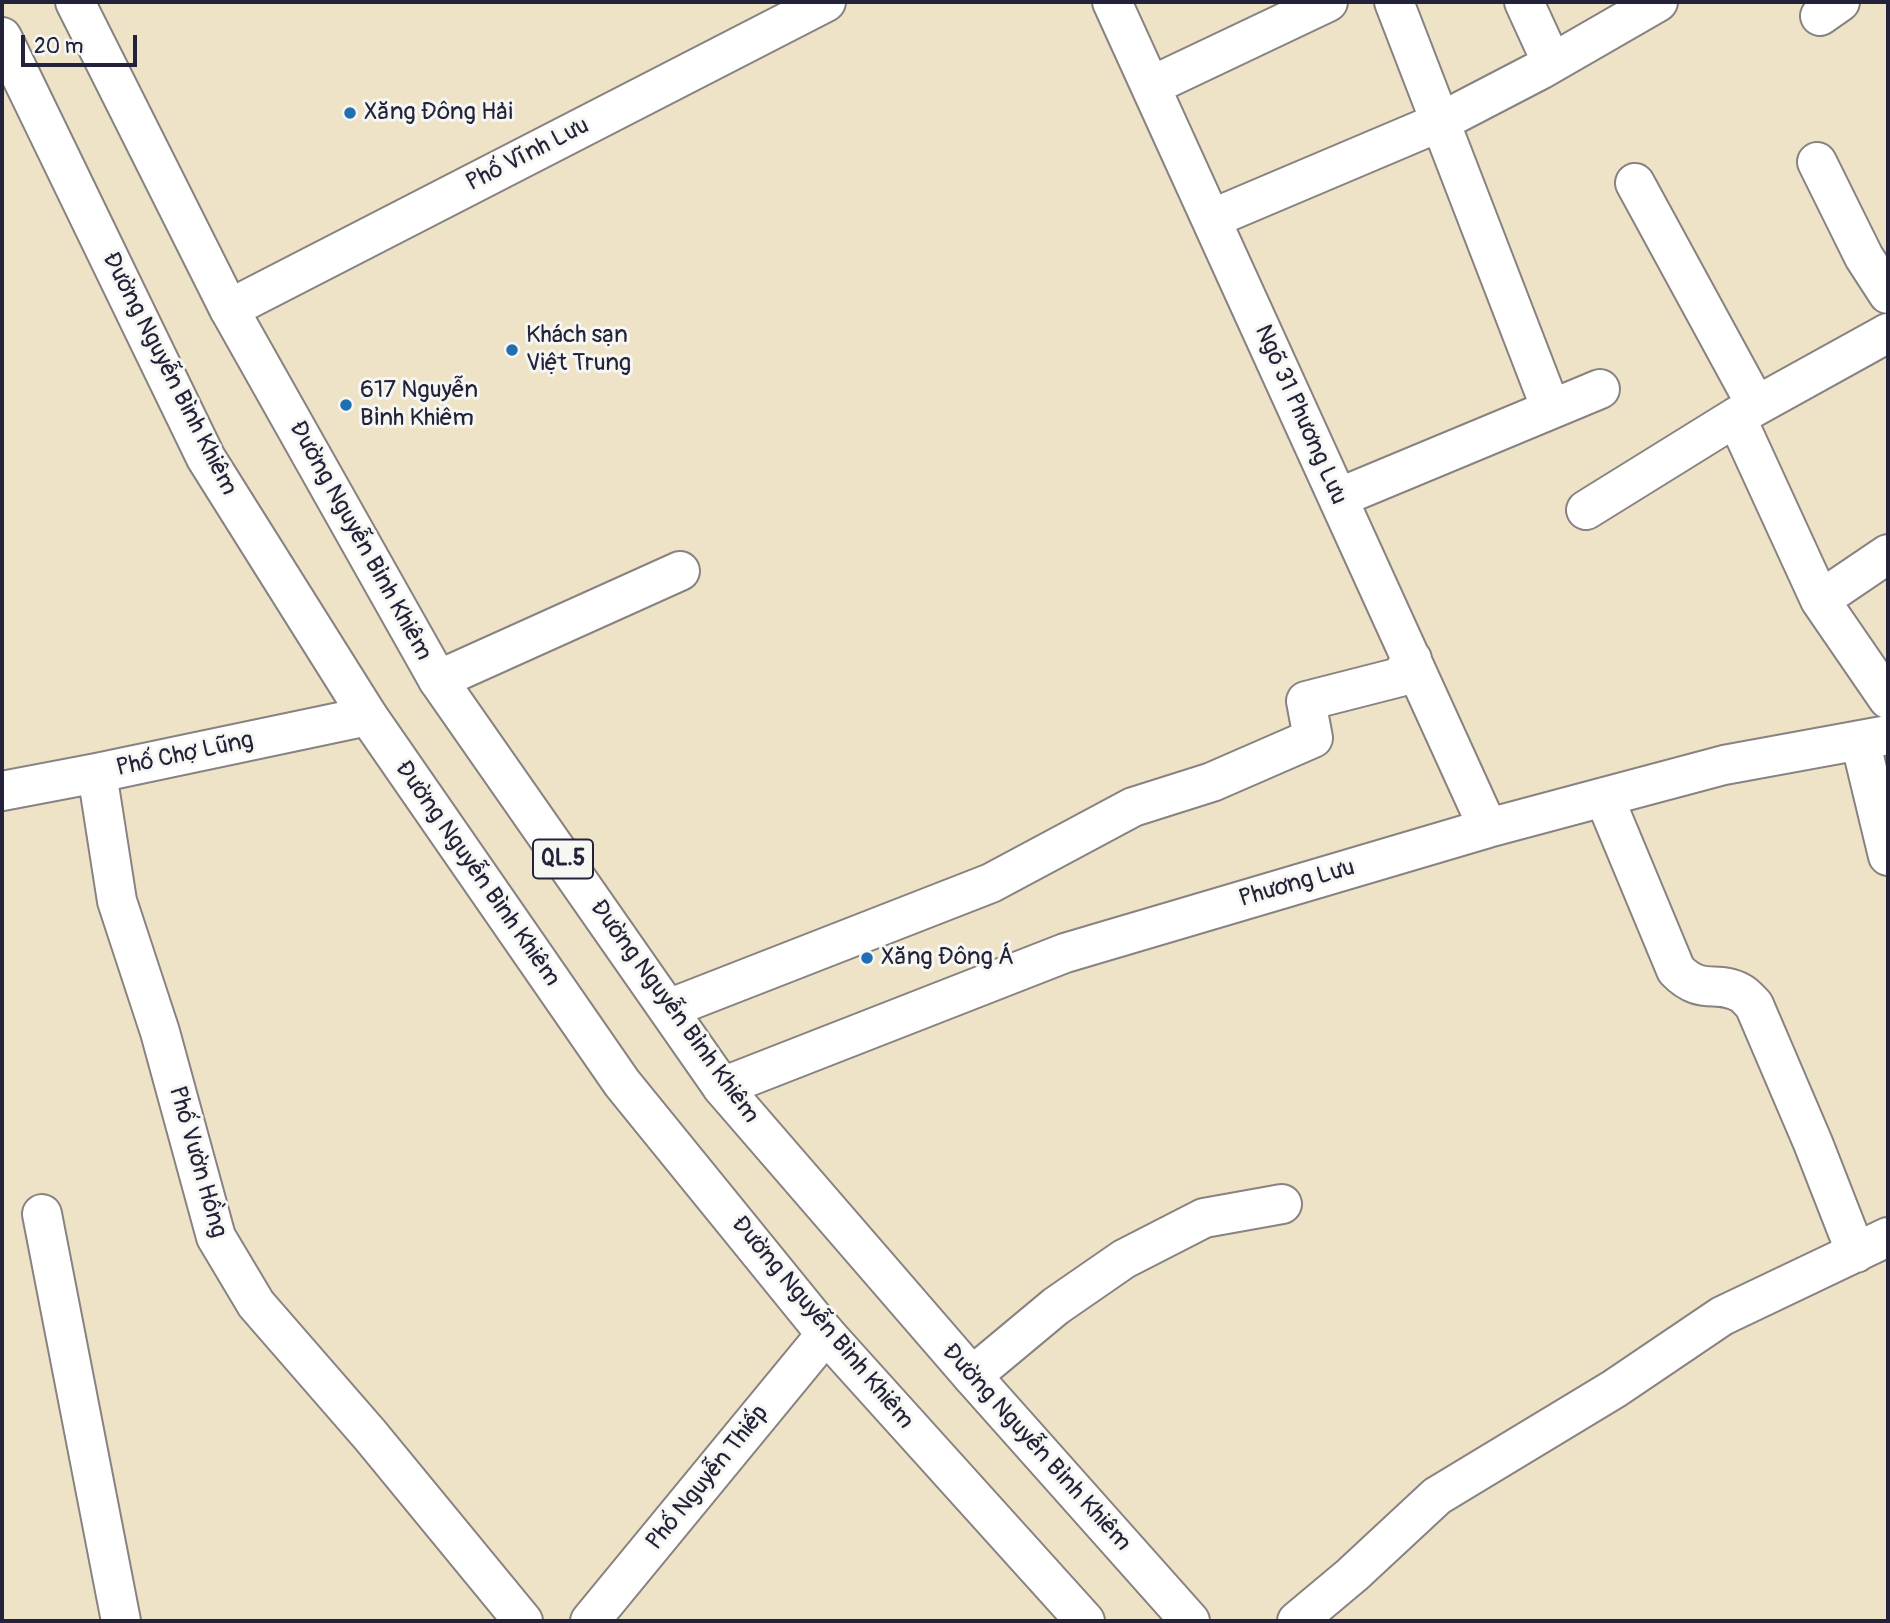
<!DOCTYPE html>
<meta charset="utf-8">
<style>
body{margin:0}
#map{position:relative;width:1890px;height:1623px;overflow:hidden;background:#eee3c7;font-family:Pangolin,sans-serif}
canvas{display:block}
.frame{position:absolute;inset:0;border:4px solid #22223b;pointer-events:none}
.scale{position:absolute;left:21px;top:35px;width:116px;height:32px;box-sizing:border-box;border:4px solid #22223b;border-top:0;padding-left:9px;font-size:21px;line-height:24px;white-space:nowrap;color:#22223b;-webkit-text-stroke:5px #f6f6f2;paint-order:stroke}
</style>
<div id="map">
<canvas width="1890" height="1623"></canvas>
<div class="frame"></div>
<div class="scale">20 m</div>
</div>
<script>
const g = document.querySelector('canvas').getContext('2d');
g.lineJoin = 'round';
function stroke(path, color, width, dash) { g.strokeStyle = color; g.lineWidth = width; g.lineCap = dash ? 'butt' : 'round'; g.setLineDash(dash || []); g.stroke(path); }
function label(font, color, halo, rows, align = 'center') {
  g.font = font + ' Pangolin,sans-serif'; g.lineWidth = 6; g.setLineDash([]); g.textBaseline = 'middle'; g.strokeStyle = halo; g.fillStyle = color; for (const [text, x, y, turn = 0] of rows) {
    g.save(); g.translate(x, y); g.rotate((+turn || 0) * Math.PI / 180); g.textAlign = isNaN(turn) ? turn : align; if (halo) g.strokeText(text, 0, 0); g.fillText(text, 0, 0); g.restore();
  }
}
const minor = new Path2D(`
 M1112 2 1488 828
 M1394 2 1551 409
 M1524 2 1551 61
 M1820 16 1840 2
 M1151 86 1328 2
 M1817 162 1864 257 1888 294
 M1635 183 1756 405
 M1211 219 1440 122 1540 70 1658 2
 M229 309 826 2
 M1736 417 1820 600 1888 699
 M1338 498 1600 389
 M1586 510 1736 417 1888 333
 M1820 600 1888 554
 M438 680 680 571
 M1860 740 1888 856
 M97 773 117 901 160 1032 216 1237 256 1304 370 1435 523 1621
 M2 791 97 773 368 716
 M1604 797 1676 970C1702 997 1716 979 1741 993 1745 995 1750 1001 1754 1005L1813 1143 1856 1253
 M668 1009 991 883 1133 807 1212 782 1313 738 1306 701 1400 677 1412 659
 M722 1087 1065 953 1488 828 1604 797 1724 765 1888 735
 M42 1214 121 1621
 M972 1376 1056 1306 1124 1259 1204 1218 1282 1204
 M590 1621 826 1334
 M1297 1621 1352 1575 1437 1496 1614 1389 1722 1316 1888 1237`);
const highway = new Path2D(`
 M75 2 229 309 438 680 722 1087 972 1376 1190 1621
 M2 37 206 458 368 716 622 1083 826 1334 1085 1621`);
const markers = [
 [350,113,7,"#1f6fb2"],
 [512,350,7,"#1f6fb2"],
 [346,405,7,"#1f6fb2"],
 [867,958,7,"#1f6fb2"]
];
const shields = [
 [563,859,60]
];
const shieldNames = [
 ["QL.5",563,859]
];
const poiNames = [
 ["Xăng Đông Hải",364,113],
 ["Khách sạn",526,336],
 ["Việt Trung",526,364],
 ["617 Nguyễn",360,391],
 ["Bỉnh Khiêm",360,419],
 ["Xăng Đông Á",881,958]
];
const streetNames = [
 ["Phố Vĩnh Lưu",528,155,-27],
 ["Đường Nguyễn Bình Khiêm",169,374,63],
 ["Ngõ 31 Phương Lưu",1300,415,66],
 ["Đường Nguyễn Bỉnh Khiêm",360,541,61],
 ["Phố Chợ Lũng",185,755,-12],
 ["Đường Nguyễn Bình Khiêm",477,874,55],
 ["Phương Lưu",1297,884,-16],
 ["Đường Nguyễn Bỉnh Khiêm",674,1012,54],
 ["Phố Vườn Hồng",197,1162,74],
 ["Đường Nguyễn Bình Khiêm",822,1323,50],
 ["Đường Nguyễn Bỉnh Khiêm",1036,1448,48],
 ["Phố Nguyễn Thiếp",708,1478,-51]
];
stroke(minor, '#888281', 42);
stroke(highway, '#888281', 42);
stroke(minor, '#fff', 38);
stroke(highway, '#fff', 38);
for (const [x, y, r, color] of markers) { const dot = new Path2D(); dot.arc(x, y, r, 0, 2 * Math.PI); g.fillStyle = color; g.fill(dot); stroke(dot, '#f6f6f2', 2.5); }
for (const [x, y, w] of shields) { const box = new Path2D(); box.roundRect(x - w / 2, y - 19.5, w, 39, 5); g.fillStyle = '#f6f6f2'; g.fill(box); stroke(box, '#22223b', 2); }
label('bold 23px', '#22223b', null, shieldNames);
label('24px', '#22223b', '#f6f6f2', poiNames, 'left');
label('24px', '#22223b', '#f6f6f2', streetNames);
</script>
